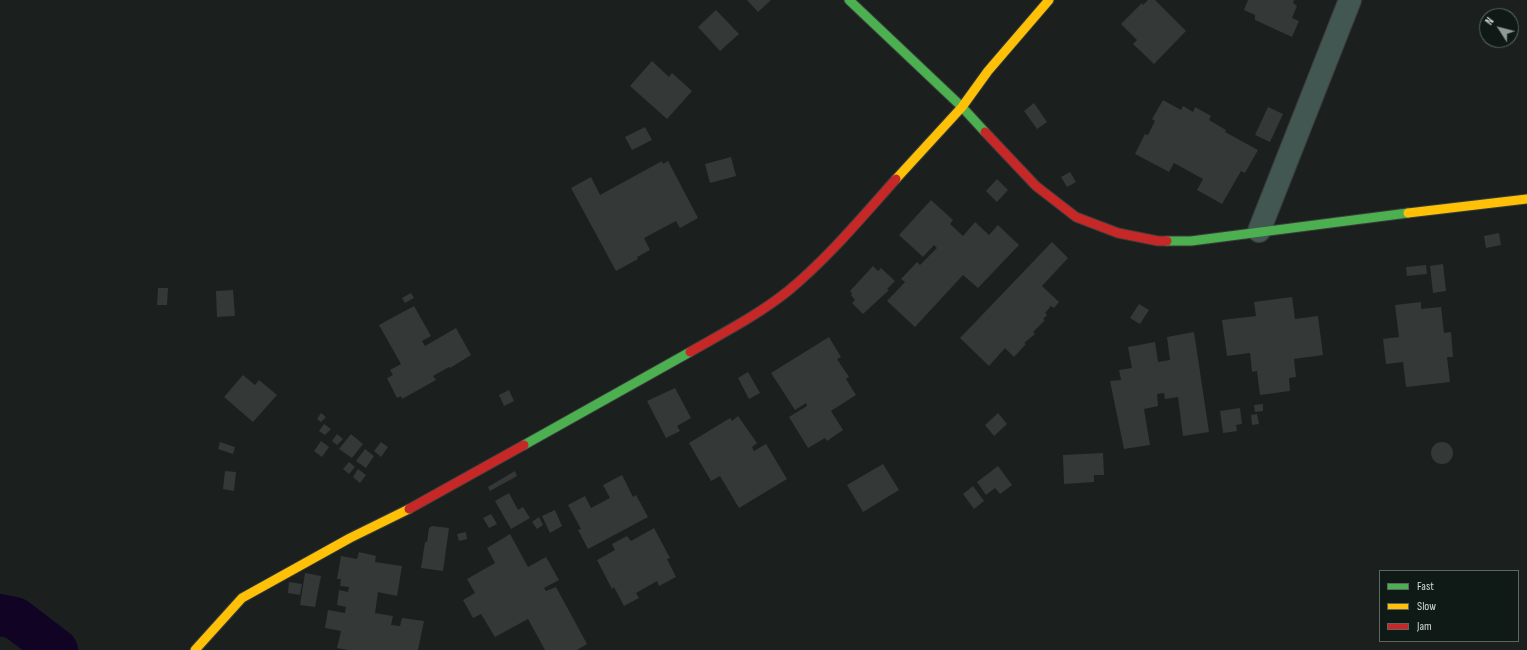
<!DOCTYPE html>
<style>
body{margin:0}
#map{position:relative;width:1527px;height:650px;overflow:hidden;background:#1b201f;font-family:"Sofia Sans Condensed",sans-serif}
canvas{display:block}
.legend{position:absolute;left:1379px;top:570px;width:140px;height:72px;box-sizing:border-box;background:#0f1a17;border:1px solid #5d6663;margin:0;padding:5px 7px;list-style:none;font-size:12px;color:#d1d8d6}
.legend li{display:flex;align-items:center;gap:8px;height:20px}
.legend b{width:20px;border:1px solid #5d6663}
.north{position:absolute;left:1479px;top:8px;width:40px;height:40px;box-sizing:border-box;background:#0f1a17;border:1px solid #5d6663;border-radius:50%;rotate:306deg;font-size:11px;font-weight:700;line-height:16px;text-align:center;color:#d1d8d6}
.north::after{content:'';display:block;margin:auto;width:14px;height:18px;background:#919896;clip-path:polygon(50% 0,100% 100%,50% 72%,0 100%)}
</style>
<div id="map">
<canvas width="1527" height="650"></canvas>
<ul class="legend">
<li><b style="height:5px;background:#4caf50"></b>Fast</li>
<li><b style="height:5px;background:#ffc107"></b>Slow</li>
<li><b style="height:5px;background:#c62828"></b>Jam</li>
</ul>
<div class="north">N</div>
</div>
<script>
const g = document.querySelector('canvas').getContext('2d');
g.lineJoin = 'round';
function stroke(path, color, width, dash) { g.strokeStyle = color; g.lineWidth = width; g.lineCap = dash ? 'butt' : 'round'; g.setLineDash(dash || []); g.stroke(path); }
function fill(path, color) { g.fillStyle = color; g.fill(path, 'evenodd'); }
const river = new Path2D(`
 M0 615 15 618 57 650`);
const building = new Path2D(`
 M747 0H771L758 12Z
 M1148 0H1155L1186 31 1154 64 1133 44 1137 40 1121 24 1142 3 1143 5Z
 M1248 0H1294L1293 3 1297 6 1292 18 1299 21 1292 37 1255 20V15L1244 10Z
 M716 10 739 34 720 51 698 27Z
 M652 61 669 77 672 73 692 91 667 119 630 86Z
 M1163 100 1181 110 1183 106 1193 112 1195 107 1211 116 1209 120 1226 130 1225 132 1258 150 1245 173 1241 171 1222 204 1197 190 1203 179 1174 163 1169 172 1135 154 1145 134 1148 135 1155 121 1152 119Z
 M1034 103 1047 122 1037 129 1024 111Z
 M1268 107 1283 114 1270 142 1255 135Z
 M645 127 652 140 632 150 625 137Z
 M731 157 736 176 710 183 705 164Z
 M662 161 663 164 668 161 698 218 680 228 676 221 644 238 650 250 637 257 638 259 616 271 571 188 591 177 600 195Z
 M1070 172 1076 182 1067 187 1061 177Z
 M997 179 1008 190 997 202 986 191Z
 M931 200 953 220 950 224 963 236 975 222 989 235 998 225 1019 245 978 288 963 275 915 327 887 301 905 282 901 279 917 262 920 265 937 248 934 245 923 257 899 235Z
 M1499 233 1501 245 1486 248 1484 236Z
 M1052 242 1068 258 1042 286 1059 302 1054 308 1051 306 1045 313 1047 315 1043 319 1045 320 1033 332 1035 334 1024 343 1026 344 1014 357 1005 348 989 366 960 338Z
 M1443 264 1446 291 1433 293 1430 266Z
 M1426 265 1427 274 1407 276 1406 267Z
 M873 266 878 271 881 268 895 281 887 289 889 290 863 314 852 303 855 300 851 295 852 293 850 291Z
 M158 288H168L167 305H157Z
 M233 290 235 316 217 317 216 291Z
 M411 293 414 298 405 303 402 298Z
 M1292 297 1295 319 1318 316 1323 355 1294 359 1296 377 1289 378 1290 391 1260 395 1257 371 1252 372 1250 353 1227 356 1222 320 1256 316 1254 302Z
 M1421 302V309L1441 307 1444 333 1451 332 1453 357H1447L1450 382 1406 387 1403 362 1386 364 1383 339 1399 337 1395 305Z
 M1139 304 1149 310 1140 324 1130 318Z
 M414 306 431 336 422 341 425 346 456 328 471 355 450 368 449 367 433 376 436 380 402 399 401 396 397 398 387 378 393 375 390 370 401 364 379 325Z
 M1194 332 1209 432 1183 436 1178 397 1165 399 1164 393 1157 394 1158 406 1144 409 1150 445 1124 449 1110 381 1121 380 1119 370 1132 368 1128 347 1155 342 1158 362 1170 360 1167 337Z
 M829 337 841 357 837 359 849 377 846 379 856 395 831 411 843 430 827 441 825 438 808 448 789 417 807 406 806 403 795 410 771 373Z
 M748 372 760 393 749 399 738 378Z
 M243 375 255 385 259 380 277 395 253 422 224 397Z
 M675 388 691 418 677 426 680 431 666 438 647 401Z
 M509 390 514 401 504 406 499 395Z
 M1263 404V411L1255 412 1254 405Z
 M1240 408 1242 424 1236 425 1237 431 1223 433 1220 411Z
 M321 413 326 417 321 422 317 419Z
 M998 413 1007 424 994 436 985 425Z
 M1257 414 1259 424 1252 425 1251 415Z
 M738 416 757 443 752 447 754 451 766 444 787 479 739 508 720 476 711 481 689 443 730 418 732 421Z
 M324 424 331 429 325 435 319 431Z
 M337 434 343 439 337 445 332 441Z
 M351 434 363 444 352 458 339 449Z
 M321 441 329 447 322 457 314 451Z
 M220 442 235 447 233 454 218 449Z
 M381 442 388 447 381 457 374 451Z
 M1431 453a11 11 0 1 1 22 0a11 11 0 1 1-22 0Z
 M365 449 374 456 366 468 356 461Z
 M1103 453 1104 475H1094V482L1064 484 1063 455Z
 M349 462 355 467 349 474 343 469Z
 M883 464 899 490 863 512 847 485Z
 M998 466 1012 485 1000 494 995 488 986 495 977 482Z
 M358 469 366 475 360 483 353 477Z
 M225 471 236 472 234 491 223 489Z
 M515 471 517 476 490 491 488 487Z
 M622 475 633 497 636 495 648 517 588 549 578 530 581 529 568 505 585 496 591 508 610 498 603 485Z
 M973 486 984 501 974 509 963 494Z
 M509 493 518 510 523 507 530 518 511 529 495 501Z
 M555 510 562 526 550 533 542 516Z
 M491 514 497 524 489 528 483 518Z
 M539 517 543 525 537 529 532 522Z
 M432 526 449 528 443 571 421 568 425 542H427L429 528Z
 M654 528 670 558 667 559 676 577 659 586 657 581 636 593 639 598 624 606 614 587 612 589 597 560 615 550 612 544 627 536 631 541Z
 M466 532 467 539 459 541 457 534Z
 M510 534 528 567 546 557 559 580 544 588 546 591 556 587 587 644 577 650H545L528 619 495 637 481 614 473 618 463 600 475 593 467 579 495 563 487 548Z
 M359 552 376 556 375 562 402 566 397 596 378 592 375 613 393 616 391 625 400 626 402 618 424 621 418 650H348L337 648 341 631 325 628 328 610 345 613 346 607 337 605 339 590 348 592 349 587 340 586 341 579H337L341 556 357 559Z
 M305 573 321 576 315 607 300 605Z
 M289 582 302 584 300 595 288 593Z`);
const street = new Path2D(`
 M1259 231 1350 0`);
const fast = new Path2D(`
 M849 0 962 107 985 132
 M1167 241H1191L1408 213
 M524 445 690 352`);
const slow = new Path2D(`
 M896 179 962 107 988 71 1049 0
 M1408 213 1527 199
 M195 650 242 598 350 538 409 509`);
const jam = new Path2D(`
 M985 132 1036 186 1076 217 1118 233 1158 241H1167
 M690 352C723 333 758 315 788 291 828 258 862 217 896 179
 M409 509 524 445`);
stroke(river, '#100324', 42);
fill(building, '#343836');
stroke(street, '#393d3b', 24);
stroke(fast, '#393d3b', 11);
stroke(slow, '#393d3b', 11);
stroke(jam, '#393d3b', 11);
stroke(street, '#425751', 22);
stroke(fast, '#4caf50', 9);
stroke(slow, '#ffc107', 9);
stroke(jam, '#c62828', 9);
</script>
